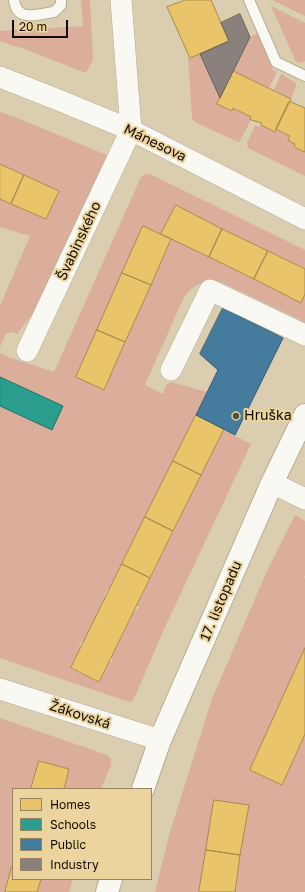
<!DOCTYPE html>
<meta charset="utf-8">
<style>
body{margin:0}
#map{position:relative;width:305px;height:892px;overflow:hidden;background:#dacdb0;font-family:"Golos Text",sans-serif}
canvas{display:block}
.legend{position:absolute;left:12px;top:788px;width:140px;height:92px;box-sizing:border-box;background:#ebd49e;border:1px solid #95845f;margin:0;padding:5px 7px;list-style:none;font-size:12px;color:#130b00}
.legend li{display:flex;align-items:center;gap:8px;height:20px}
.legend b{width:20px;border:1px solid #95845f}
.scale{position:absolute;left:12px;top:20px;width:56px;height:18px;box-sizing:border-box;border:2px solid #130b00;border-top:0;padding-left:5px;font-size:12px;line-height:14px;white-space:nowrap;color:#130b00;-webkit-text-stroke:3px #ebd49e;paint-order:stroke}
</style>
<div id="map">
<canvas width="305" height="892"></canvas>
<ul class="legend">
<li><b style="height:11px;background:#e9c46a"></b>Homes</li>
<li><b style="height:11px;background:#2a9d8f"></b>Schools</li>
<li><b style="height:11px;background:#457b9d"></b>Public</li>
<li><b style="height:11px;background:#8a817c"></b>Industry</li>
</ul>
<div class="scale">20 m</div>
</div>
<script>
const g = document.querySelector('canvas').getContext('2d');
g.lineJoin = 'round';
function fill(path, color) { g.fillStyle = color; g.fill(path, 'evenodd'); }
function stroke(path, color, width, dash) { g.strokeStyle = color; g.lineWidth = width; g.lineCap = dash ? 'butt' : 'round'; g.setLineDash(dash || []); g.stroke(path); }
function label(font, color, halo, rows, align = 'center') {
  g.font = font + ' "Golos Text",sans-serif'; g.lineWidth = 4; g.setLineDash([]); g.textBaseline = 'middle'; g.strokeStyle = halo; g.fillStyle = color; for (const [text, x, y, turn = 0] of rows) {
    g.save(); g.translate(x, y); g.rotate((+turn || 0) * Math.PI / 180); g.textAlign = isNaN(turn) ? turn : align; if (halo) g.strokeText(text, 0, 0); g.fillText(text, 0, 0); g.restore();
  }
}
const green = new Path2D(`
 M81 0H90L93 59 86 73 27 50 0 41V31L83 26Z
 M272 0H305V16Z
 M271 6 305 23V61L301 63 296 62Z
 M258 33 273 70 277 72 269 88 233 71 250 37Z
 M200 54 232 110 233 108 251 117 250 119 251 120 240 141 238 142 195 122 192 118 188 57 190 58Z
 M281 74 296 83V86L291 99 274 90Z
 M0 112 17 118 109 156 47 295 17 334 11 332 6 334 0 347V306L30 236 0 227Z
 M255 125 259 127 261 125 275 132 276 129 290 136 295 144 294 147 305 152V176L248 148 247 143Z
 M145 174H150L305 250V322L221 282C206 279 193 284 184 297L145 385 163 394 166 385 171 382 207 392 109 591 107 590 104 595 106 597 84 642 82 641 79 646 81 647 71 669 99 682 109 662 111 663 113 658 111 657 134 610 136 611 139 607 137 605 223 430 251 444 165 627 133 701 129 702 0 658V353L8 357 54 372 141 177Z
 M295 515 305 521V575L304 578H305V892H155L170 832 212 699 267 571Z
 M0 718 107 755 111 759V765L101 789H13V879H73L69 892H0Z`);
const homes = new Path2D(`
 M186 0H211L229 41 190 58 167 7Z
 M233 71 291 99 275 132 261 125 262 123 251 120 250 119 251 117 233 108 232 111 217 104Z
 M289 102H291L305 108V152L294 147 295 144 288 140 290 136 276 129Z
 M0 164 24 175 11 204 0 199Z
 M24 175 59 191 46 219 11 204Z
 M176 205 222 229 209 257 161 234Z
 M143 226 171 239 151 285 122 273Z
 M222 229 268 251 254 279 209 257Z
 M268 251 305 269V294L301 303 254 279Z
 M122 273 151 285 125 342 97 330Z
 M97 330 125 342 104 390 76 377Z
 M196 415 224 429 201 475 173 461Z
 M173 461 201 475 173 531 145 517Z
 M145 517 173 531 150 578 122 564Z
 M122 564 150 578 99 682 71 668Z
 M305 648V734L282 785 250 770Z
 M39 761 69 769 64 789H31Z
 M214 800 249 805 240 855 206 850Z
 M206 850 240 855 235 892H199Z
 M12 867H13V879H41L37 892H5Z`);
const schools = new Path2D(`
 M0 377 63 406 52 430 0 406Z`);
const public = new Path2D(`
 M223 308 283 338 235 435 196 415 218 370 200 354Z`);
const industry = new Path2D(`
 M240 14 250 37 220 98 200 54 229 41 221 23Z`);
const lane = new Path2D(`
 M14 0C17 23 38 14 54 12L61 5V0
 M249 0 276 62 305 76`);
const street = new Path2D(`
 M0 77 61 101 131 130 305 219
 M27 351 131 130 121 0
 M171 370 210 290 305 335
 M272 483 305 499
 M0 689 160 740`);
const secondary = new Path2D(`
 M143 789 160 740 177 701 272 483 305 415
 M107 892 111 879`);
const markers = [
 [236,416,4,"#594f3e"]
];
const streetNames = [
 ["Mánesova",155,143,26],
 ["Švabinského",79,241,-65],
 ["17. listopadu",221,601,-67],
 ["Žákovská",80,715,18]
];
const poiNames = [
 ["Hruška",244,416]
];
fill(green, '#dbad9b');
fill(homes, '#e9c46a');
stroke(homes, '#a98c4a', 1);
fill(schools, '#2a9d8f');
stroke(schools, '#237164', 1);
fill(public, '#457b9d');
stroke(public, '#36596e', 1);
fill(industry, '#8a817c');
stroke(industry, '#665e57', 1);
stroke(lane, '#b6ac95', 12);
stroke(street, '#b6ac95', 22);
stroke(secondary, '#b6ac95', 24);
stroke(lane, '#f9f8f3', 10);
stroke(street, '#f9f8f3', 21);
stroke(secondary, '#f9f8f3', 22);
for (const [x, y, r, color] of markers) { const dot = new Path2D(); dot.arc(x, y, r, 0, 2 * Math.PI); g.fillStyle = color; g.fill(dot); stroke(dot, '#ebd49e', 1.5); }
label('14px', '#130b00', '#ebd49e', streetNames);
label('14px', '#130b00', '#ebd49e', poiNames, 'left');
</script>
